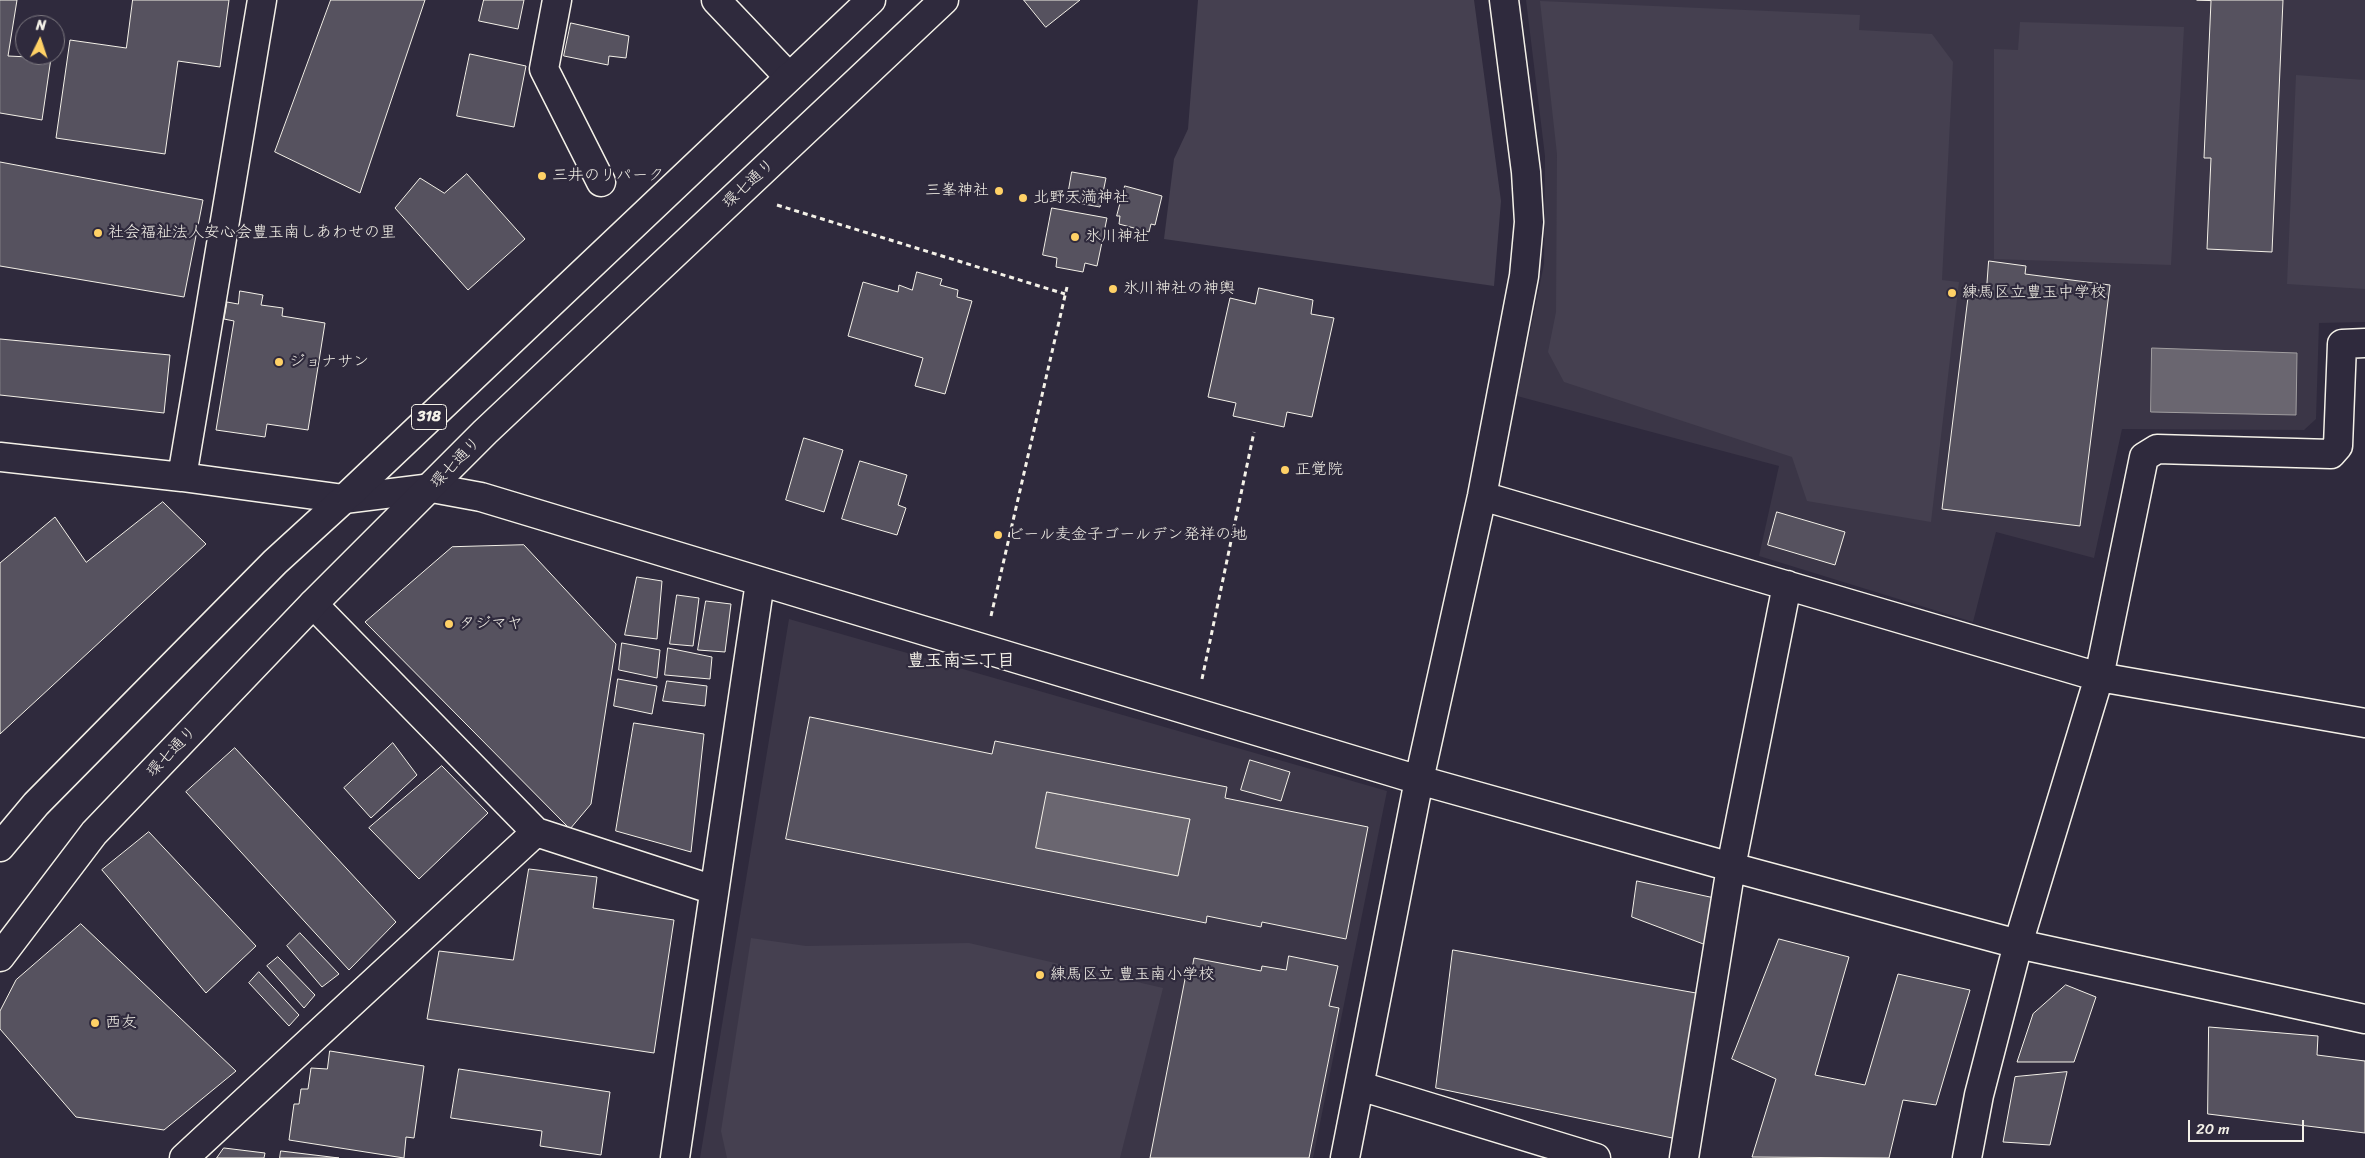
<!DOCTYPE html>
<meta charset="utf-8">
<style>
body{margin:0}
#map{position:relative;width:2365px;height:1158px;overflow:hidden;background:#2f2a3d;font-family:Sriracha,sans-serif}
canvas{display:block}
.north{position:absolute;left:15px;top:15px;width:50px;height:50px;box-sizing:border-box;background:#2f2a3d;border:1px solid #7e7a81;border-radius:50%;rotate:4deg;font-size:14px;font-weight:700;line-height:20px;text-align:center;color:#f4f1e8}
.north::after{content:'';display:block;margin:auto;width:18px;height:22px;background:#ffd166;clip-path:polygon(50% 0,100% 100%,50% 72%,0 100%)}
.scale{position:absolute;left:2188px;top:1120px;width:116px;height:22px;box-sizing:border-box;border:2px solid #f4f1e8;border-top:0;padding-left:6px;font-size:15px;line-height:18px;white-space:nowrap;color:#f4f1e8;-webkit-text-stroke:4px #2f2a3d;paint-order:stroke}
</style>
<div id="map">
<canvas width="2365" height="1158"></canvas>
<div class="north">N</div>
<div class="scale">20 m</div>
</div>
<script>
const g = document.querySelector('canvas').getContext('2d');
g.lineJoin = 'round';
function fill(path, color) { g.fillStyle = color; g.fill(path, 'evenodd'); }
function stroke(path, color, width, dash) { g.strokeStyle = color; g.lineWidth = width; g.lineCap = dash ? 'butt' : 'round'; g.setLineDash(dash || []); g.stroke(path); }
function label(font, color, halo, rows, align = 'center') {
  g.font = font + ' Sriracha,"Klee One",sans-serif'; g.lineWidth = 4.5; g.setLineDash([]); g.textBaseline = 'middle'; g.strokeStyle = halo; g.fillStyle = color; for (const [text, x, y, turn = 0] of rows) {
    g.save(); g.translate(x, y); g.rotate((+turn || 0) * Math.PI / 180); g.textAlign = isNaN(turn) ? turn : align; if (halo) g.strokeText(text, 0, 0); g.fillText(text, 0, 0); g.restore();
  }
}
const built = new Path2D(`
 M1526 0H2365V322L2319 323 2316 419 2304 430 2122 429 2094 558 1996 532 1973 622 1759 556 1779 466 1517 396 1544 264 1545 156Z
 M789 619 1387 791 1313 1158H700Z`);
const green = new Path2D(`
 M1198 0H1474L1501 201 1494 286 1164 239 1174 159 1188 129Z
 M1540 1 1860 15 1859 30 1932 34 1953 62 1942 280 1959 282 1931 522 1807 501 1792 457 1564 382 1548 352 1556 312 1557 154Z
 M2020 22 2184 27 2171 265 1994 259V49L2018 50Z
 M2296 75 2365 80V289L2287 284Z
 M751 938 806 946 969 943 1163 988 1120 1158H727L721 1131Z`);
const water = new Path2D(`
 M2152 348 2297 353 2296 415 2151 412Z
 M1047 792 1190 819 1178 876 1036 848Z`);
const building = new Path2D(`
 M0 0H17L8 56 51 58 42 120 0 113Z
 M133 0H229L220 67 178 61 165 154 56 138 70 40 126 48Z
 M331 0H425L360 193 275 152Z
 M484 0H524L518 29 479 21Z
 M1024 0H1080L1046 27Z
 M2197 0H2283L2272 252 2207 249 2211 158H2204L2211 1Z
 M571 23 629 36 626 58 609 56 608 65 564 56Z
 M470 54 526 66 514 127 457 116Z
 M0 162 203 200 184 297 0 266Z
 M1072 172 1106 178 1100 207 1067 201Z
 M467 174 525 239 468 290 395 208 420 178 444 193Z
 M1125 186 1162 196 1155 225 1151 224 1149 232 1119 224 1120 216H1117Z
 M1052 208 1107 218 1097 266 1085 263 1083 272 1056 267 1057 258 1043 255Z
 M1989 261 2026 266 2025 274 2110 285 2080 526 1942 509 1969 289 1986 291Z
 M917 272 942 279 940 285 958 290 957 297 972 301 945 394 915 386 923 358 848 336 863 282 898 292 899 285 912 290Z
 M1259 288 1313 300 1311 314 1334 318 1312 417 1287 412 1284 427 1233 416 1236 403 1208 397 1230 298 1255 304Z
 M240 291 263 295 261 305 283 308 282 316 325 323 308 430 267 424 265 437 216 430 234 321 224 319 227 302 238 304Z
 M0 339 170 355 164 413 0 395Z
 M804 438 843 450 824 512 786 500Z
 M860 461 907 475 898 505 906 508 897 535 842 519Z
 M163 502 206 544 0 734V563L55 517 86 562Z
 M1777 512 1845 532 1835 565 1768 545Z
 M524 545 616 644 591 804 570 829 365 622 452 547Z
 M637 577 662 581 657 639 625 635Z
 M677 595 699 598 693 646 670 644Z
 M706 601 731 604 725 652 698 650Z
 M622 643 660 650 657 678 619 670Z
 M668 648 712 657 710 679 665 675Z
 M618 679 657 686 652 714 614 706Z
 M667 681 707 686 705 706 663 701Z
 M810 717 992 754 995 741 1227 787 1225 798 1368 827 1346 939 1262 922 1261 927 1207 916 1206 923 786 839ZM1047 792 1190 819 1178 876 1036 848Z
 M634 723 704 734 691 852 616 831Z
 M393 743 417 775 371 818 344 788Z
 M235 748 396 922 349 970 186 792Z
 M1250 760 1290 772 1281 801 1241 790Z
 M442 766 488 813 419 879 369 828Z
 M149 832 256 946 206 993 102 870Z
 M529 869 597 877 593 908 674 920 654 1053 427 1019 439 951 513 960Z
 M1637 881 1719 899 1706 945 1632 917Z
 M81 924 236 1071 164 1130 76 1117 0 1029V1011L16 980Z
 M300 933 339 974 322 987 287 946Z
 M1779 939 1849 957 1815 1075 1865 1085 1898 974 1970 990 1936 1105 1903 1100 1889 1158 1752 1157 1776 1079 1732 1059Z
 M1453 950 1696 993 1677 1139 1436 1088Z
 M1289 956 1338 966 1329 1006 1339 1008 1309 1158H1150L1186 974 1191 975 1194 958 1261 971 1262 966 1286 970Z
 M278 957 315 995 304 1008 267 966Z
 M259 972 299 1015 289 1026 249 983Z
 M2066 985 2096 997 2074 1062H2017L2033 1014Z
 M2209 1027 2318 1036 2317 1055 2365 1061V1133L2208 1114Z
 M330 1051 424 1066 414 1138 406 1137 404 1158 289 1140 294 1104H299L301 1089H308L311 1068 327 1069Z
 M459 1069 610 1092 601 1155 540 1146 542 1131 451 1118Z
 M2067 1072 2050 1145 2003 1142 2015 1077Z
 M224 1148 265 1153 264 1158H217Z
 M281 1151 339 1158H280Z`);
const path = new Path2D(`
 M777 205 1065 294
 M991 616 1067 287
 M1202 679 1254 432`);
const minor = new Path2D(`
 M557 0 544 69 601 182
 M716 0 789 77
 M0 457 182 477 344 499 432 488 481 497 1419 780 1731 867 2018 944 2365 1019
 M182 477 262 0
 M1482 496 2099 677 2365 723
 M313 604 536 832 714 890
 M1360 1086 1596 1158
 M184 1158 536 832
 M675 1158 760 582
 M1345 1158 1419 780 1482 496 1524 276 1529 222 1526 172 1504 0
 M1684 1158 1731 867 1787 585
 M1967 1158 1979 1095 2018 944 2099 677 2144 457 2157 449 2331 454 2338 446 2342 344 2365 343`);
const major = new Path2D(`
 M0 847 36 804 275 562 344 499 871 0
 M0 957 94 833 313 604 485 432 944 0`);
const markers = [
 [542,176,5,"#ffd166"],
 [999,191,5,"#ffd166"],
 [1023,198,5,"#ffd166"],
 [98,233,5,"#ffd166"],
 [1075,237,5,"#ffd166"],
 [1113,289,5,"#ffd166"],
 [1952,293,5,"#ffd166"],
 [279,362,5,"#ffd166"],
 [1285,470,5,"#ffd166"],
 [998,535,5,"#ffd166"],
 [449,624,5,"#ffd166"],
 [1040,975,5,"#ffd166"],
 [95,1023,5,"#ffd166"]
];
const shields = [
 [429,417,35]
];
const shieldNames = [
 ["318",429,417]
];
const poiNames = [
 ["三井のリパーク",552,176],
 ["三峯神社",989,191,"right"],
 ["北野天満神社",1033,198],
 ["社会福祉法人安心会豊玉南しあわせの里",108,233],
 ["氷川神社",1085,237],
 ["氷川神社の神輿",1123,289],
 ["練馬区立豊玉中学校",1962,293],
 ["ジョナサン",289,362],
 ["正覚院",1295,470],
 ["ビール麦金子ゴールデン発祥の地",1008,535],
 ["タジマヤ",459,624],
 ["練馬区立 豊玉南小学校",1050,975],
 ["西友",105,1023]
];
const streetNames = [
 ["環七通り",749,184,-43],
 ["環七通り",456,463,-46],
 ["環七通り",172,752,-46]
];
const neighbourhoodNames = [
 ["豊玉南二丁目",961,661]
];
fill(built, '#3b3647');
fill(green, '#454050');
fill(water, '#6a6670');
stroke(water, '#a19ea0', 1);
fill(building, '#56525f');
stroke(building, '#f4f1e8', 1);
stroke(minor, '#f4f1e8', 31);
stroke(major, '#f4f1e8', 31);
stroke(path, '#f4f1e8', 3, [5, 4]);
stroke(minor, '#2f2a3d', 28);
stroke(major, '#2f2a3d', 28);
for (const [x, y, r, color] of markers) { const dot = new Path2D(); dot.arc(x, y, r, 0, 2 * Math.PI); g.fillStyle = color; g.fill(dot); stroke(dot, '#2f2a3d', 2); }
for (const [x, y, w] of shields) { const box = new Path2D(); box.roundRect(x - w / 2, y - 12.5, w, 25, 4); g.fillStyle = '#2f2a3d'; g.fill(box); stroke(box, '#f4f1e8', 1); }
label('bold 15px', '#f4f1e8', null, shieldNames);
label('16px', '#f4f1e8', '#2f2a3d', poiNames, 'left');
label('16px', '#f4f1e8', '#2f2a3d', streetNames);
label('bold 18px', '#f4f1e8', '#2f2a3d', neighbourhoodNames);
</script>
